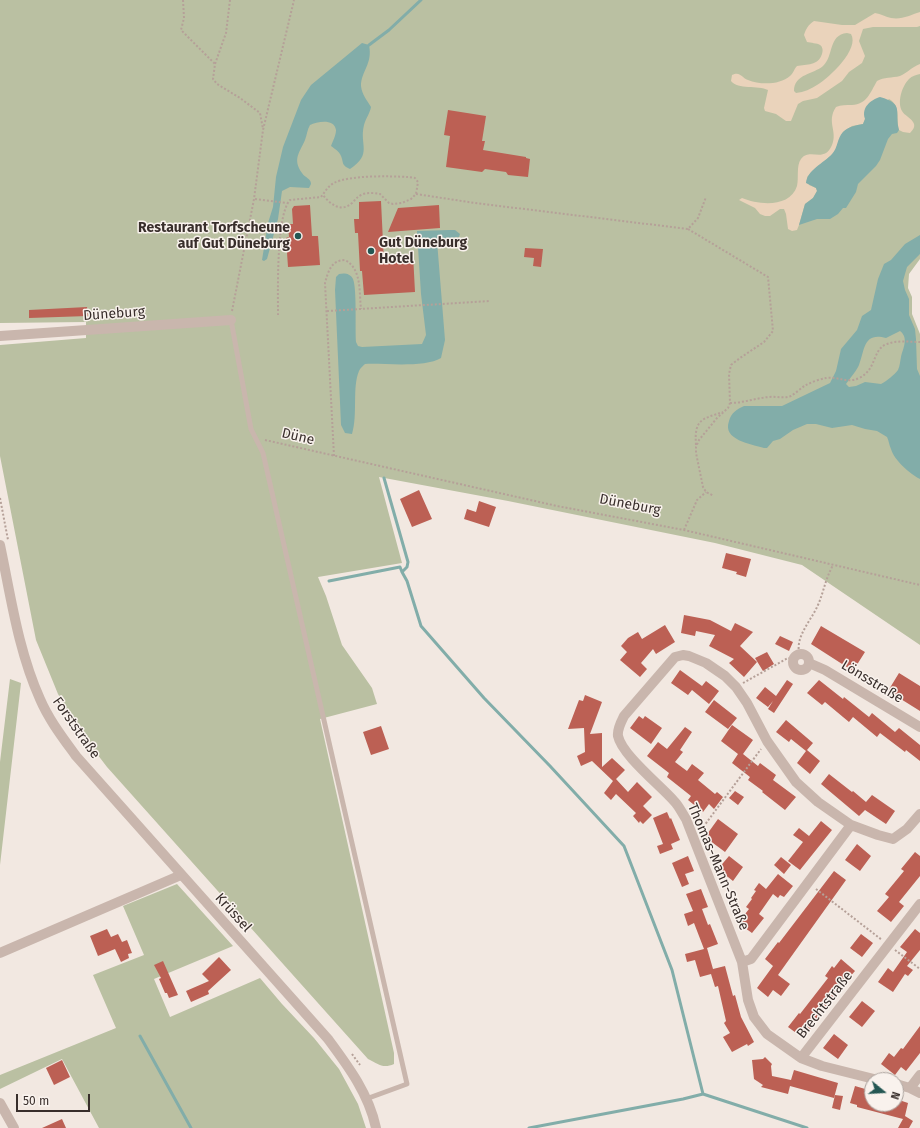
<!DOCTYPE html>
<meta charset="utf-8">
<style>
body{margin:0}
#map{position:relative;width:920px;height:1128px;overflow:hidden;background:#f2e8e1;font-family:"Fira Sans",sans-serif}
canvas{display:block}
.north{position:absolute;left:864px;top:1072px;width:40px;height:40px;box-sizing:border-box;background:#f9f2ed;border:1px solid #aca49f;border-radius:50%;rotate:108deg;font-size:11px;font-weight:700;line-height:16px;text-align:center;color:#382e2b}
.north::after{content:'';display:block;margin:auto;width:14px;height:18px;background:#245753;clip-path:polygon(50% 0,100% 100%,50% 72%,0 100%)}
.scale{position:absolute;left:16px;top:1094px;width:74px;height:18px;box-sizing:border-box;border:2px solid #382e2b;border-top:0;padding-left:5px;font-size:12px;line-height:14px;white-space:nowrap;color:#382e2b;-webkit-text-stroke:3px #f9f2ed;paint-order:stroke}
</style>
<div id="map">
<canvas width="920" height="1128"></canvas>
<div class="north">N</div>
<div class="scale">50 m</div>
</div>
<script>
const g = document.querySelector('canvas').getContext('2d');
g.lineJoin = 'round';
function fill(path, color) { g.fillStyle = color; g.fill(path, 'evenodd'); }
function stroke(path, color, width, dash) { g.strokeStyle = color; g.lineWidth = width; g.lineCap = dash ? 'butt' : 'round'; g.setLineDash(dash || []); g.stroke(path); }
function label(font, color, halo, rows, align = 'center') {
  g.font = font + ' "Fira Sans",sans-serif'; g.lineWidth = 3; g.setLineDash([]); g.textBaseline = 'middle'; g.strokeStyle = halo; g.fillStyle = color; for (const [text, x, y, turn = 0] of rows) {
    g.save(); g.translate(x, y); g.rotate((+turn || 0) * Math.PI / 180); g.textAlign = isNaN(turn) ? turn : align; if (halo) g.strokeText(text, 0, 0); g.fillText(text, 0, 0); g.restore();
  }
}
const green = new Path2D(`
 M0 0H920V259L909 274 908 288 912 297V314L920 334V645L802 565 715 543 508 501 379 477 402 563 318 577 326 596 342 645 372 688 377 704 320 719 394 1053V1064C383 1069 378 1064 368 1059L107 767 78 729 58 694 36 640 0 456V345L86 338V322L0 323Z
 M10 679 21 683 0 865V762Z
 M177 884 233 946 154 979 170 1017 260 978 282 1004 314 1038 339 1069 358 1104 366 1128H99L62 1059 0 1089V1075L116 1028 93 975 144 955 123 906Z`);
const sand = new Path2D(`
 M920 12V26L917 27H873L863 29 859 41 865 56 862 63 849 72 842 81 817 98 803 101 798 104 791 121H786L776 114 765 111 764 108 768 90C758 85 738 90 731 81L732 75C740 71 741 77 748 80 760 85 780 85 790 76 793 74 794 69 797 66 807 64 818 66 822 54 823 51 823 47 820 45 817 43 811 43 807 42L804 35C806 29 808 25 814 21L842 25H855L875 13C881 14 886 17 891 18 902 20 910 15 920 12ZM847 33 851 34C860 49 829 78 817 85 811 89 804 92 796 93L794 91C794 74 814 74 823 66 834 56 828 35 847 33Z
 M920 64V74C916 75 912 76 909 79 902 86 897 102 902 111 905 116 910 117 913 122 916 126 913 130 910 133L903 132 899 130C896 118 901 106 889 99L865 119 863 124 852 126 843 132 834 153 815 169 807 177 809 185 816 188 817 191 813 198 805 204 799 225 797 230 792 231 788 229 786 214 784 209H780L770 216H765L760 214 755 208 739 200 742 198C759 205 790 208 797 186 799 178 796 166 801 159 810 147 824 164 832 145 838 131 826 122 836 107 841 105 846 105 852 105 867 104 870 93 877 81 884 77 892 78 900 76 907 73 912 67 920 64Z`);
const water = new Path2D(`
 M362 43 369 45C373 64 361 71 361 86 362 95 367 100 371 107 370 113 366 118 364 125 359 145 373 154 350 169 341 165 344 163 341 156 339 151 335 149 331 146 333 141 336 135 336 130 334 118 317 122 310 125 307 130 307 135 305 140 300 152 292 159 302 173 305 178 311 178 311 184L309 188 290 187 282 191 278 219 267 259 264 261 262 260 268 223 273 207 276 177 283 147 301 100 311 85Z
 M880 97C905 104 894 111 899 130L897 133 892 134 888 139 880 160 876 166 858 184 856 192 846 208H843L838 214 830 219H817L799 225 805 204 813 198 817 191 816 188 806 183C807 170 824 163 832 154 838 148 837 138 843 132 848 127 856 125 863 124L865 119C861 107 871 100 880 97Z
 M449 230H455L460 234 459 237 439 239 437 241 445 340 441 358C425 368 384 363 365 364 363 366 360 368 359 371 352 387 358 415 352 434L345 433 341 425 335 290 336 277 339 274C344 273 350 273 353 279 357 289 355 328 356 342L358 346 362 347 422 344 426 335 421 294 417 231Z
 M920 235V254L907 267 903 281 905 290 909 299V315L915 329 916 339 917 369 920 376V479C910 474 894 460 891 449 889 445 889 441 887 437L877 431 865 429 852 425 832 428 816 424H807L793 430 780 439 773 441 767 448H764C751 444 722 440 729 421 731 413 737 409 744 406H782L830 383 836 371 841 349 857 330 862 316 871 310 878 279 884 264 891 260 905 244ZM900 331C909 338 903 348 901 357 900 361 900 366 898 370 894 375 887 381 881 384L865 382 856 386 849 387 846 384C850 378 857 370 859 365 865 350 863 332 886 338Z`);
const stream = new Path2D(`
 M369 45 389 30 421 0
 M384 478 408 562 407 567 402 572 407 581 421 626 484 698 550 766 624 846 672 970 703 1094 807 1128
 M329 581 400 567 402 572
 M140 1036 191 1128
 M529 1128 683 1099 703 1094`);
const building = new Path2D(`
 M448 110 486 116 482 141H485L483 150 526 157V158L530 159 528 177 508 175 506 172 485 169 482 172 446 167 450 136 444 135Z
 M381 201 384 263 400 262V255L413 254 415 292 364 295 362 271H360L358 233H355L354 219H359V202Z
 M310 205 312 236H318L320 265 288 267 286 238 289 237 288 224H293L292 209 294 206Z
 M439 205 440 228 388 232 398 208Z
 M525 248 543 249 541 267 533 266 534 258 524 257Z
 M87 307 88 316 29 318V310Z
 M419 490 432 519 412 527 400 499Z
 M479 501 496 507 489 527 464 519 467 509 476 512Z
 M726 553 751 559 746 577 736 574 737 572 722 568Z
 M684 615 710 620 731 631 735 623 753 632 740 646 757 662 744 677 729 663 734 659 709 646 715 635 696 631 695 636 681 633Z
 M665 625 675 642 656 654 653 649 641 663 647 669 640 677 620 660 627 652 621 646 628 638 638 632 642 639Z
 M821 626 865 652 853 671 811 644Z
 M780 636 793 642 789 651 775 644Z
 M767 652 774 664 763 671 755 658Z
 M680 670 702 686 706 681 719 691 709 704 692 690 688 695 671 683Z
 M899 673 920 686V711L888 691Z
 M787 680 793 684 774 713 768 709 773 701 768 707 756 698 765 687 776 696Z
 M819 680 843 699 844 697 869 717 872 713 895 732 899 728 920 745V761L906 750 905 752 880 733 877 737 853 717 849 722 825 702 822 705 807 693Z
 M585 695 602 702 590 734 602 733V767L612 758 625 770 616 779 628 792 637 782 652 797 643 806 652 815 643 824 640 821 639 823 633 816 636 813 616 794 611 800 604 793 613 781 592 761 581 766 577 756 585 752 584 728 568 729 579 700 583 701Z
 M714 700 737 718 728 729 705 712Z
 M639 716 643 719 645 716 662 728 651 744 630 728Z
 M786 720 813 743 807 750 820 761 810 774 797 763 806 751 791 739 789 742 776 732Z
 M732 725 753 740 743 754 758 766 760 763 776 775 773 780 796 797 785 810 762 792 763 791 748 780 750 777 732 763 738 754 721 741Z
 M381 726 389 749 371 755 363 732Z
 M685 727 692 732 680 750 683 752 675 762 687 771 692 764 704 773 698 780 715 794 717 792 723 797 714 809 709 804 703 812 688 800 691 796 667 777 669 773 647 756 658 742 667 749Z
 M829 774 852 792 853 791 866 802 872 795 895 811 886 824 865 810 859 816 821 784Z
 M735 791 744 797 738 805 729 798Z
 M667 812 670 819 671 818 680 840 671 844 673 849 660 854 657 846 663 844 653 818Z
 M718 819 738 834 725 852 705 837Z
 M821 821 832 830 800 870 788 861 803 842 793 835 799 828 809 836Z
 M857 844 871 856 860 871 845 860Z
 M915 852 920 856V876L899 902 904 906 891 922 877 911 889 897 885 894 904 871 901 869Z
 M688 856 694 871 685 874 689 884 682 887 672 863Z
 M729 856 743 867 733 881 718 869Z
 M781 857 791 865 784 874 774 865Z
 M834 871 846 880 778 975 790 984 781 996 773 990 768 997 757 988 773 966 765 959 778 942 779 943Z
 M778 874 793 886 784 897 780 895 778 898 773 894 759 914 764 918 752 933 738 923 749 909 746 907 752 899 751 898 756 891 754 890 759 883 766 889Z
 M701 889 708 907 702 909 708 925 710 924 718 944 707 948 713 969 725 966 733 996 735 995 741 1017 754 1042 748 1046 747 1044 732 1052 723 1037 730 1033 724 1023 726 1021 718 986 715 987 711 974 700 977 695 960 687 962 685 954 704 949 694 923 688 926 684 914 693 911 686 894Z
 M107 929 111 937 118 934 122 942 127 940 132 953 128 954 129 958 121 962 115 949 98 956 90 936Z
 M915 929 920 933V950L907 966 913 970 908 976 905 974 893 992 878 982 888 968 893 972 907 952 900 947Z
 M861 934 873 943 862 957 850 948Z
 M219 957 231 970 208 991 209 994 191 1002 186 991 209 981 202 974Z
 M841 959 855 971 848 979 846 978 833 995 835 997 803 1038 788 1027 799 1013 800 1014 828 978 825 976 832 966 834 968Z
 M163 961 178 995 169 998 167 993H165L159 979 161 978 154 965Z
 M862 1001 875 1011 862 1027 849 1017Z
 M920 1026V1053L906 1071 901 1067 895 1075 881 1064 889 1053 894 1057 901 1048 903 1049Z
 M834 1034 848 1045 838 1059 823 1048Z
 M765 1057 772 1064 771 1066 772 1076 791 1080 794 1070 838 1083 834 1098 790 1086 788 1094 761 1087 763 1085 754 1079 752 1060 763 1059Z
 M62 1060 70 1077 54 1085 46 1068Z
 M855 1086 872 1091V1104H896V1099L908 1103 905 1116 913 1121 909 1128H898L903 1119 857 1107V1105L850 1103Z
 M835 1095 843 1096 840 1110 832 1108Z
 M62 1119 66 1128H42Z`);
const path = new Path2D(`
 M183 0 184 18 181 30 215 64
 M230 0 226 33 215 64 213 79 217 84 240 98 260 113 263 129
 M416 194 475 203 688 229 698 218 706 197
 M255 199 287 203
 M688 229 768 277 773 331 764 342 740 358 731 365 729 374 730 403 728 408 717 418 699 440 696 447V453L703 487 706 492 714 496
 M232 311 254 199 263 130 294 0
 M327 311 490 301
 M278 315C278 293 276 215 290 200L321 197C325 192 328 186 334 183 349 175 390 176 408 177L415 178 418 182 416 194 411 199 402 203 393 204 389 203 380 194C374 193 366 192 361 195 357 197 355 200 352 203 341 213 330 204 323 195
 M730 403C743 403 756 398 769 397 777 396 784 399 791 396 796 393 801 388 806 385 812 382 820 379 826 378 838 376 847 384 859 378 877 370 872 349 887 344 897 340 909 342 920 342
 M265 440 557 506 684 530 920 585
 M696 445C694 419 702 419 723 412
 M334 456 325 283C328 272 331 260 345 260 362 269 359 292 361 309
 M0 498 8 540
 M684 530 697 500 706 492
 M799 653C796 635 811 621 818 605 824 591 825 580 833 565
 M743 683 788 658 793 659
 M701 830 761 749
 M816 889 882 940
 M895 950 920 969
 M352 1054 360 1065`);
const service = new Path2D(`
 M231 320 251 429 263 453 407 1084 366 1099`);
const minor = new Path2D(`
 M0 336 231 320
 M793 662a8 8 0 1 1 16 0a8 8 0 1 1-16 0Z
 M809 663 825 670 920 727
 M0 953 181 875
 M742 962 751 959 851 825
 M801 1058 767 1034 754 1017 748 1000 742 962 686 819C682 813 679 806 674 801 660 785 622 755 618 736 617 729 621 722 624 716L675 657 683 655 689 656 706 663 725 676 736 687 747 703 767 741 796 782 818 802 851 825 878 835 893 839 907 829 920 814
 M878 1080 822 1066 801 1058 920 904
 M896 1084 910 1088 920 1093
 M910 1088 920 1075
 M0 1103 14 1128`);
const tertiary = new Path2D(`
 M0 545C11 597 18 650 40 699 49 720 63 738 76 756L328 1039C348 1066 369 1094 376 1128`);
const markers = [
 [298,236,4,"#245753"],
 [371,251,4,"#245753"]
];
const poiNames = [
 ["Restaurant Torfscheune",290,228],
 ["auf Gut Düneburg",290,244],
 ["Gut Düneburg",379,243,"left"],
 ["Hotel",379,259,"left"]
];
const streetNames = [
 ["Düneburg",114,314,-4],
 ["Düne",298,437,13],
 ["Düneburg",630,505,11],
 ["Lönsstraße",872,682,31],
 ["Forststraße",76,728,55],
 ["Thomas-Mann-Straße",718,867,67],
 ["Krüssel",233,913,48],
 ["Brechtstraße",825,1005,-52]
];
fill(green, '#bac0a2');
fill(sand, '#ead3bb');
fill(water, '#82ada9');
stroke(stream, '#82ada9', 3);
fill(building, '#bc6054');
stroke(path, '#b5a098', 2, [2, 2]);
stroke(service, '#c9b6ad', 5);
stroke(minor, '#c9b6ad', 10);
stroke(tertiary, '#c9b6ad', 10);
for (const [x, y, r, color] of markers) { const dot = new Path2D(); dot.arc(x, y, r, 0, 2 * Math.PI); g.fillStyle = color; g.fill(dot); stroke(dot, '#f9f2ed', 1.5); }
label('bold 14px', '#382e2b', '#f9f2ed', poiNames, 'right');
label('14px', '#382e2b', '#f9f2ed', streetNames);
</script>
